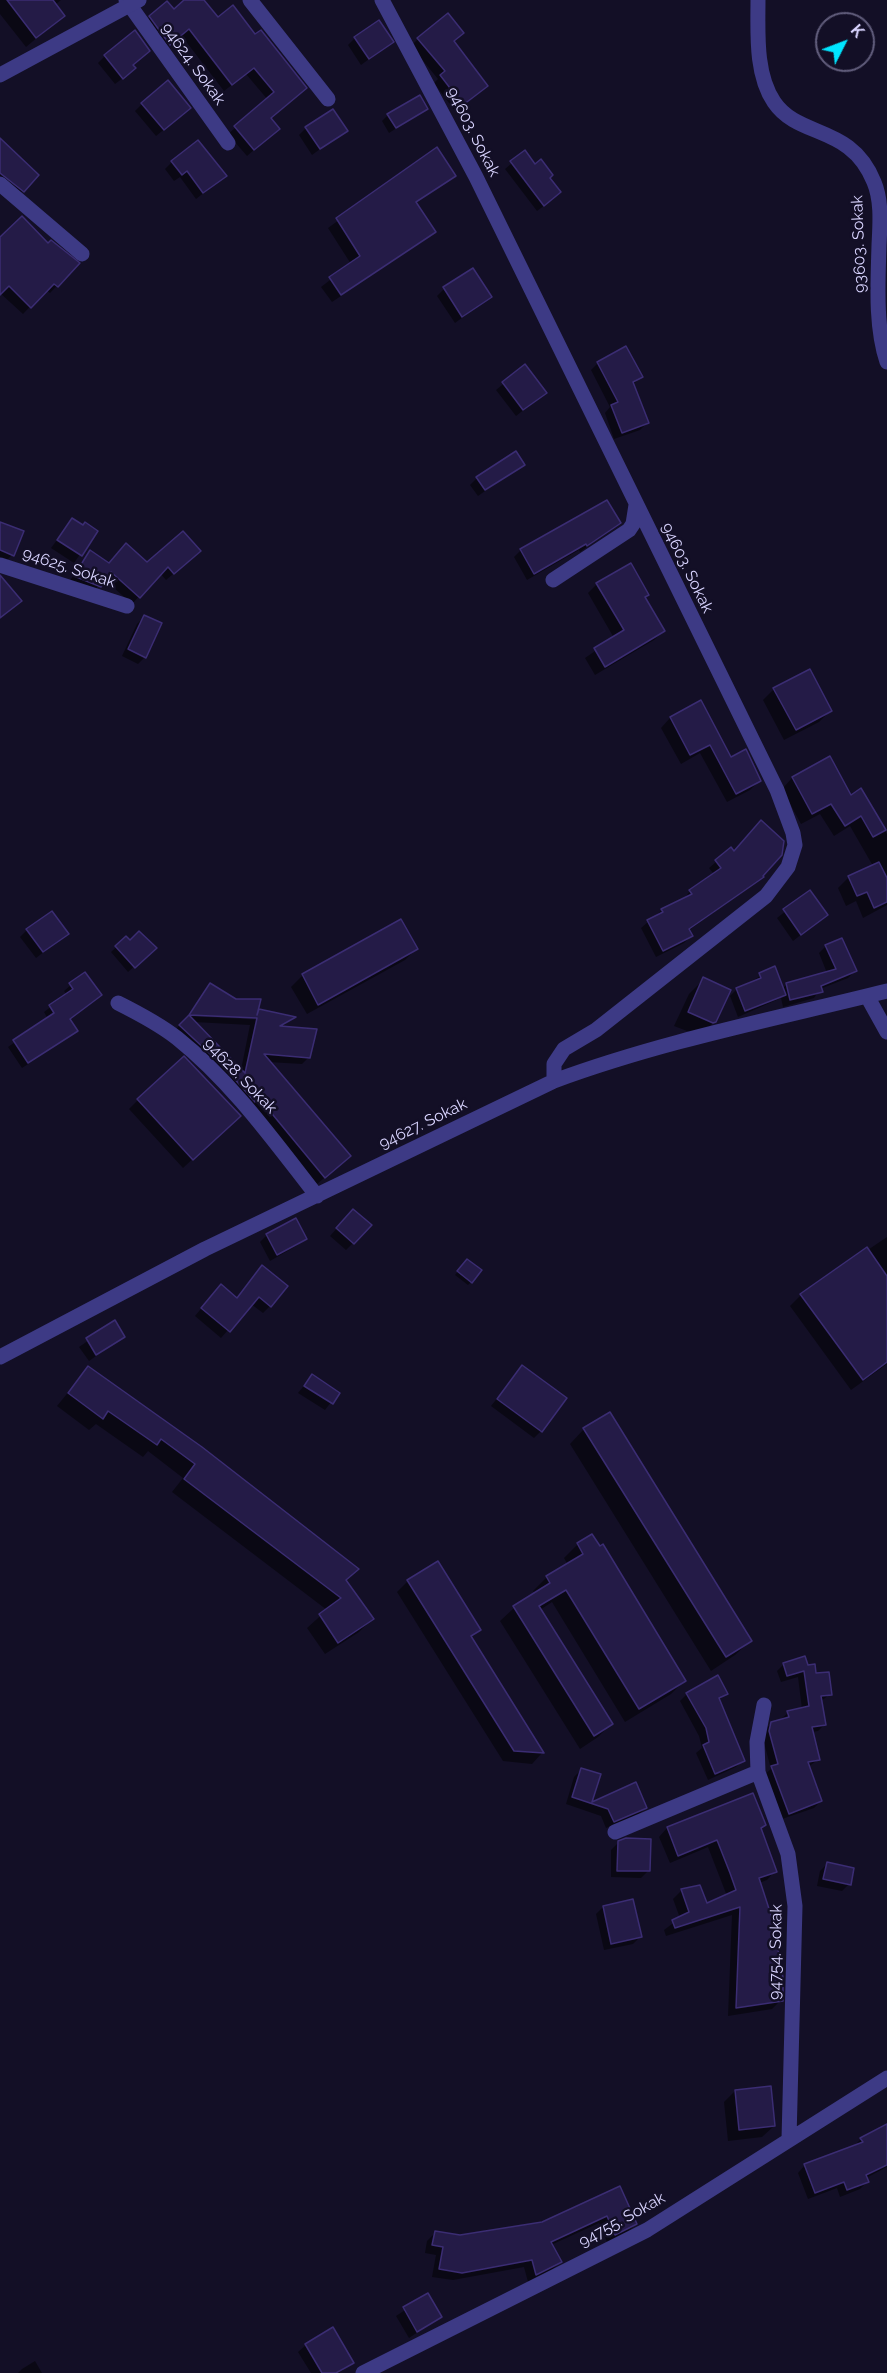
<!DOCTYPE html>
<style>
body{margin:0}
#map{position:relative;width:887px;height:2373px;overflow:hidden;background:#130f26;font-family:Raleway,sans-serif}
canvas{display:block}
.north{position:absolute;left:815px;top:12px;width:60px;height:60px;box-sizing:border-box;background:#130f26;border:2px solid #625e7d;border-radius:50%;rotate:48deg;font-size:16px;font-weight:700;line-height:24px;text-align:center;color:#d9d4ff}
.north::after{content:'';display:block;margin:auto;width:21px;height:27px;background:#00e5ff;clip-path:polygon(50% 0,100% 100%,50% 72%,0 100%)}
</style>
<div id="map">
<canvas width="887" height="2373"></canvas>
<div class="north">K</div>
</div>
<script>
const g = document.querySelector('canvas').getContext('2d');
g.lineJoin = 'round';
function fill(path, color) { g.fillStyle = color; g.fill(path, 'evenodd'); }
function stroke(path, color, width, dash) { g.strokeStyle = color; g.lineWidth = width; g.lineCap = dash ? 'butt' : 'round'; g.setLineDash(dash || []); g.stroke(path); }
function label(font, color, halo, rows, align = 'center') {
  g.font = font + ' Raleway,sans-serif'; g.lineWidth = 5; g.setLineDash([]); g.textBaseline = 'middle'; g.strokeStyle = halo; g.fillStyle = color; for (const [text, x, y, turn = 0] of rows) {
    g.save(); g.translate(x, y); g.rotate((+turn || 0) * Math.PI / 180); g.textAlign = isNaN(turn) ? turn : align; if (halo) g.strokeText(text, 0, 0); g.fillText(text, 0, 0); g.restore();
  }
}
const shadow = new Path2D(`
 M0 0H61L55 5 63 16 26 47 0 14Z
 M187 0H202L218 19 255 36 305 88 270 119 271 135 247 156 228 134 268 100 246 74 224 91 181 35 162 51 143 24 150 17 174 11Z
 M355 38 392 42 361 65 348 45Z
 M418 39 486 86 455 111 434 83 438 79 411 46Z
 M105 56 132 66 127 75 115 84 98 63Z
 M142 104 182 115 156 136 135 111Z
 M426 109 389 133 382 121 388 115Z
 M306 128 346 130 312 155 299 135Z
 M0 140 37 175 16 198 0 185Z
 M437 149 454 176 415 204 434 232 425 240 332 302 321 287 351 264 328 228Z
 M525 152 548 178 553 199 537 211 505 169Z
 M172 162 225 176 196 199 180 177 174 181 165 169Z
 M0 239 48 245 78 264 50 293 46 290 23 314 0 293Z
 M444 289 490 297 455 323 437 296Z
 M598 363 641 376 634 384 647 423 640 430 614 439 605 413 610 407 591 370Z
 M525 366 545 393 516 416 496 390Z
 M523 464 478 496 470 485 477 478Z
 M72 520 96 531 74 563 51 548Z
 M0 523 12 555 5 562 0 560Z
 M619 523 580 552 579 550 527 580 514 557 521 550Z
 M91 552 109 564H147L192 558 166 580 160 573 132 604 104 579 92 594 68 583Z
 M597 584 644 598 664 631 654 640 595 675 585 658 614 638 588 593Z
 M144 617 145 657 138 664 122 656 137 624Z
 M774 689 830 711 819 722 784 740 763 700Z
 M700 702 731 759 760 780 750 790 727 802 700 753 681 764 661 728 670 718Z
 M830 759 850 797 861 791 887 834V905L863 918 856 901 846 906 838 888 849 877 873 866 850 826 834 836 820 814 801 824 782 789 792 778Z
 M731 849 762 877 688 931 691 936 684 943 656 957 641 928 662 910 684 899 690 891 714 874 709 868Z
 M810 892 826 915 793 941 777 918Z
 M400 921 416 949 405 960 307 1014 291 987 302 976Z
 M27 930 67 934 36 958 20 937Z
 M126 938 149 953 128 972 111 952Z
 M826 946 855 971 848 978 820 989 814 998 783 1007 781 998 738 1017 730 996 737 989 775 968 782 989 787 984 827 973 819 953Z
 M84 974 100 995 69 1020 76 1031 70 1037 22 1068 8 1047 48 1019 44 1012 67 995 64 991Z
 M704 979 715 1021 700 1036 674 1026 689 994Z
 M210 985 256 1014 259 1011 293 1018 280 1028 309 1057 302 1064 268 1062 342 1163 317 1184 251 1104 173 1033 187 1016 264 1020 254 1017 189 1013ZM194 1022 250 1025 241 1070Z
 M138 1100 229 1125 183 1168 129 1109Z
 M346 1218 353 1243 346 1250 330 1236Z
 M267 1235 305 1238 298 1245 270 1261 260 1242Z
 M887 1237V1364L851 1390 790 1306 801 1295Z
 M464 1264 471 1282 468 1285 455 1275Z
 M255 1274 270 1306 263 1313 251 1304 221 1338 195 1316 214 1293 236 1299Z
 M114 1323 123 1337 89 1361 79 1347Z
 M522 1367 541 1431 534 1438 491 1406Z
 M88 1368 345 1581 372 1619 359 1632 325 1654 307 1628 327 1610 172 1492 183 1478 148 1451 143 1457 96 1424 89 1430 57 1406Z
 M312 1376 338 1393 325 1410 298 1393Z
 M584 1429 750 1641 735 1655 711 1671 570 1444Z
 M578 1544 684 1681 671 1694 625 1722 552 1602 540 1610 611 1724 598 1737 580 1749 500 1621 514 1608 535 1594 533 1591 547 1577 568 1565 564 1558Z
 M408 1581 479 1630 470 1638 542 1753 532 1764 503 1761 397 1592Z
 M784 1664 807 1667 830 1694 820 1702 825 1724 818 1731 812 1732 819 1759 808 1767 821 1801 814 1808 782 1819 765 1774 771 1769 763 1739 764 1730 772 1723 781 1719 788 1713 802 1709 798 1677 781 1682 777 1671Z
 M726 1693 718 1701 743 1760 736 1767 708 1780 696 1753 702 1748 699 1736 680 1701 687 1694Z
 M581 1770 599 1775 589 1804 635 1784 646 1808 638 1815 606 1828 601 1816 566 1804 574 1777Z
 M752 1795 764 1825 760 1830 775 1871 767 1880 759 1883 781 2000 772 2009 728 2016 732 1915 666 1936 664 1930 680 1918 673 1899 682 1890 706 1905 727 1896 708 1847 670 1863 659 1837 667 1828Z
 M619 1842 648 1871 641 1878 611 1877V1850Z
 M827 1864 849 1884 842 1891 817 1886 820 1871Z
 M603 1907 640 1937 633 1944 604 1950 596 1914Z
 M735 2091 774 2126 762 2137 728 2141 724 2102Z
 M887 2126V2167L866 2178 867 2182 860 2189 840 2197 837 2188 808 2199 798 2173 805 2165 854 2146 861 2139Z
 M619 2188 636 2224 628 2232 607 2242 599 2223 551 2245 560 2262 552 2270 528 2282 524 2267 453 2280 432 2277 436 2255 425 2253 427 2241 435 2233 460 2237 542 2223Z
 M428 2295 440 2317 409 2338 396 2316Z
 M306 2345 352 2363 339 2373H311L298 2352Z
 M35 2361 42 2373H18L22 2369Z`);
const building = new Path2D(`
 M7 0H53L65 16 36 38Z
 M184 0H204L218 17 233 5 255 34 261 30 307 88 271 118 280 129 254 150 234 126 274 92 254 68 232 85 189 29 170 45 149 16 167 1 174 9Z
 M448 13 464 33 454 41 488 86 463 105 440 75 445 71 417 38Z
 M379 20 394 42 369 59 354 37Z
 M135 30 150 51 133 65 136 68 123 79 104 55Z
 M168 80 191 108 164 130 141 103Z
 M420 95 428 109 396 128 387 114Z
 M333 109 348 131 320 149 305 127Z
 M0 138 39 175 24 192 0 173Z
 M198 140 227 176 203 193 187 171 182 175 171 161Z
 M437 147 456 176 416 202 436 232 341 295 329 277 360 256 336 218Z
 M525 150 535 164 541 159 553 175 550 178 561 192 544 206 510 161Z
 M22 216 48 243 51 240 80 263 58 287 54 284 31 308 9 286 0 295V237Z
 M473 268 492 297 462 317 443 287Z
 M626 346 643 377 633 382 649 423 622 433 611 405 618 402 597 362Z
 M525 364 547 393 523 410 502 382Z
 M516 451 525 465 485 490 476 477Z
 M607 500 621 523 587 546 586 544 534 574 520 549Z
 M72 518 83 525 85 522 98 531 82 556 57 540Z
 M0 522 24 531 14 556 0 550Z
 M183 531 201 551 174 574 168 567 140 598 111 572 101 587 74 576 90 550 109 563 126 543 147 562Z
 M631 563 649 595 645 597 665 631 605 667 594 648 624 630 596 583Z
 M0 575 22 601 0 618Z
 M144 615 162 623 146 658 128 649Z
 M810 669 832 711 796 730 773 688Z
 M701 700 731 757 746 749 761 781 736 794 710 745 690 755 670 717Z
 M830 756 851 795 861 788 886 830 873 837 861 816 845 826 831 804 812 814 792 777Z
 M761 820 784 841 782 855 763 876 764 877 689 929 693 936 663 951 647 920 663 912 661 909 692 894 689 890 721 868 715 860 731 847 734 851Z
 M879 862 887 878V902L874 908 867 892 857 896 848 876Z
 M810 890 828 915 801 935 783 909Z
 M52 911 69 934 43 952 26 929Z
 M401 919 418 949 318 1005 302 974Z
 M139 931 157 948 135 968 115 946 126 936 130 940Z
 M842 938 857 971 821 986 823 992 790 1000 786 983 836 969 825 945Z
 M775 966 786 995 745 1011 736 988 761 978 759 973Z
 M85 972 102 995 70 1019 78 1031 28 1063 13 1040 54 1013 49 1005 73 989 69 983Z
 M703 977 731 990 716 1022 713 1023 688 1012Z
 M210 983 236 999H261L257 1015 259 1009 296 1017 280 1026 317 1029 310 1058 264 1054 351 1156 325 1178 259 1098 255 1102 223 1066 179 1025 189 1015ZM189 1015 257 1018 245 1073Z
 M184 1056 241 1116 193 1160 137 1099Z
 M353 1209 372 1225 354 1244 336 1228Z
 M296 1218 307 1239 277 1255 266 1234Z
 M867 1247 887 1276V1362L863 1380 800 1294Z
 M467 1259 482 1270 472 1283 457 1271Z
 M262 1265 288 1286 271 1307 259 1297 230 1332 201 1308 221 1284 237 1298Z
 M115 1320 125 1337 96 1355 86 1338Z
 M522 1365 567 1398 542 1432 497 1399Z
 M88 1366 202 1447 359 1569 346 1580 374 1619 338 1643 319 1614 341 1598 184 1479 195 1464 161 1439 157 1445 108 1411 103 1419 68 1393Z
 M312 1374 340 1393 333 1404 304 1386Z
 M610 1412 752 1641 726 1657 583 1428Z
 M592 1534 600 1546 603 1544 686 1681 639 1709 566 1590 539 1606 613 1724 594 1736 513 1606 550 1583 546 1576 583 1554 577 1543Z
 M438 1561 481 1630 471 1636 544 1753 514 1751 407 1580Z
 M805 1656 808 1665 815 1664 816 1673 829 1672 832 1695 821 1696 826 1725 812 1727 820 1760 808 1762 822 1801 789 1814 771 1766 778 1764 769 1731 771 1722 789 1717 787 1711 809 1706 804 1671 787 1676 783 1663Z
 M718 1675 728 1694 719 1698 745 1761 715 1774 703 1745 709 1742 706 1728 686 1693Z
 M581 1768 601 1774 592 1802 636 1782 647 1808 614 1822 608 1809 572 1797Z
 M753 1793 766 1825 761 1828 777 1872 759 1878 773 1921 783 1978V2001L736 2008 740 1907 675 1928 672 1920 689 1912 681 1889 700 1885 707 1903 736 1890 730 1873 717 1840 678 1856 667 1827Z
 M626 1838 651 1839 650 1871H617L618 1841Z
 M827 1862 854 1868 851 1885 823 1879Z
 M633 1899 642 1937 611 1944 603 1906Z
 M771 2086 775 2126 739 2130 735 2090Z
 M887 2124V2165L866 2175 869 2182 847 2190 844 2182 815 2193 804 2164 863 2142 860 2138Z
 M620 2186 637 2224 615 2235 607 2216 551 2242 562 2262 536 2275 532 2260 462 2273 439 2269 443 2247 432 2245 435 2231 460 2235 542 2222Z
 M428 2293 442 2317 417 2332 403 2307Z
 M333 2327 354 2363 336 2373H322L305 2344Z`);
const minor = new Path2D(`
 M126 0 228 143
 M250 0 328 99
 M382 0 476 177 777 790 793 833 795 845 788 867 766 896 596 1030 564 1049 554 1064V1081
 M758 0C758 32 755 74 774 102 799 139 851 124 874 182 882 201 880 224 879 245 878 282 875 326 887 362
 M0 184 82 254
 M0 565 127 606
 M553 580 629 530 633 524 636 505
 M867 996 887 1032
 M118 1003C138 1013 159 1024 177 1038 232 1082 274 1141 317 1196
 M0 1357 205 1249 554 1081C662 1041 775 1019 887 991
 M764 1705 757 1742 758 1772 788 1854 795 1906 789 2139
 M615 1832 758 1772
 M363 2373 647 2230 887 2078`);
const tertiary = new Path2D(`
 M0 75 139 0`);
const streetNames = [
 ["94624. Sokak",193,64,54],
 ["94603. Sokak",473,132,63],
 ["93603. Sokak",859,244,-92],
 ["94625. Sokak",69,568,18],
 ["94603. Sokak",687,568,64],
 ["94628. Sokak",240,1076,46],
 ["94627. Sokak",423,1124,-26],
 ["94754. Sokak",776,1952,-89],
 ["94755. Sokak",622,2220,-29]
];
fill(shadow, '#0007');
fill(building, '#241b47');
stroke(building, '#3b2d73', 1.5);
stroke(minor, '#3d3a85', 15);
stroke(tertiary, '#3d3a85', 15);
label('16px', '#d9d4ff', '#130f26', streetNames);
</script>
